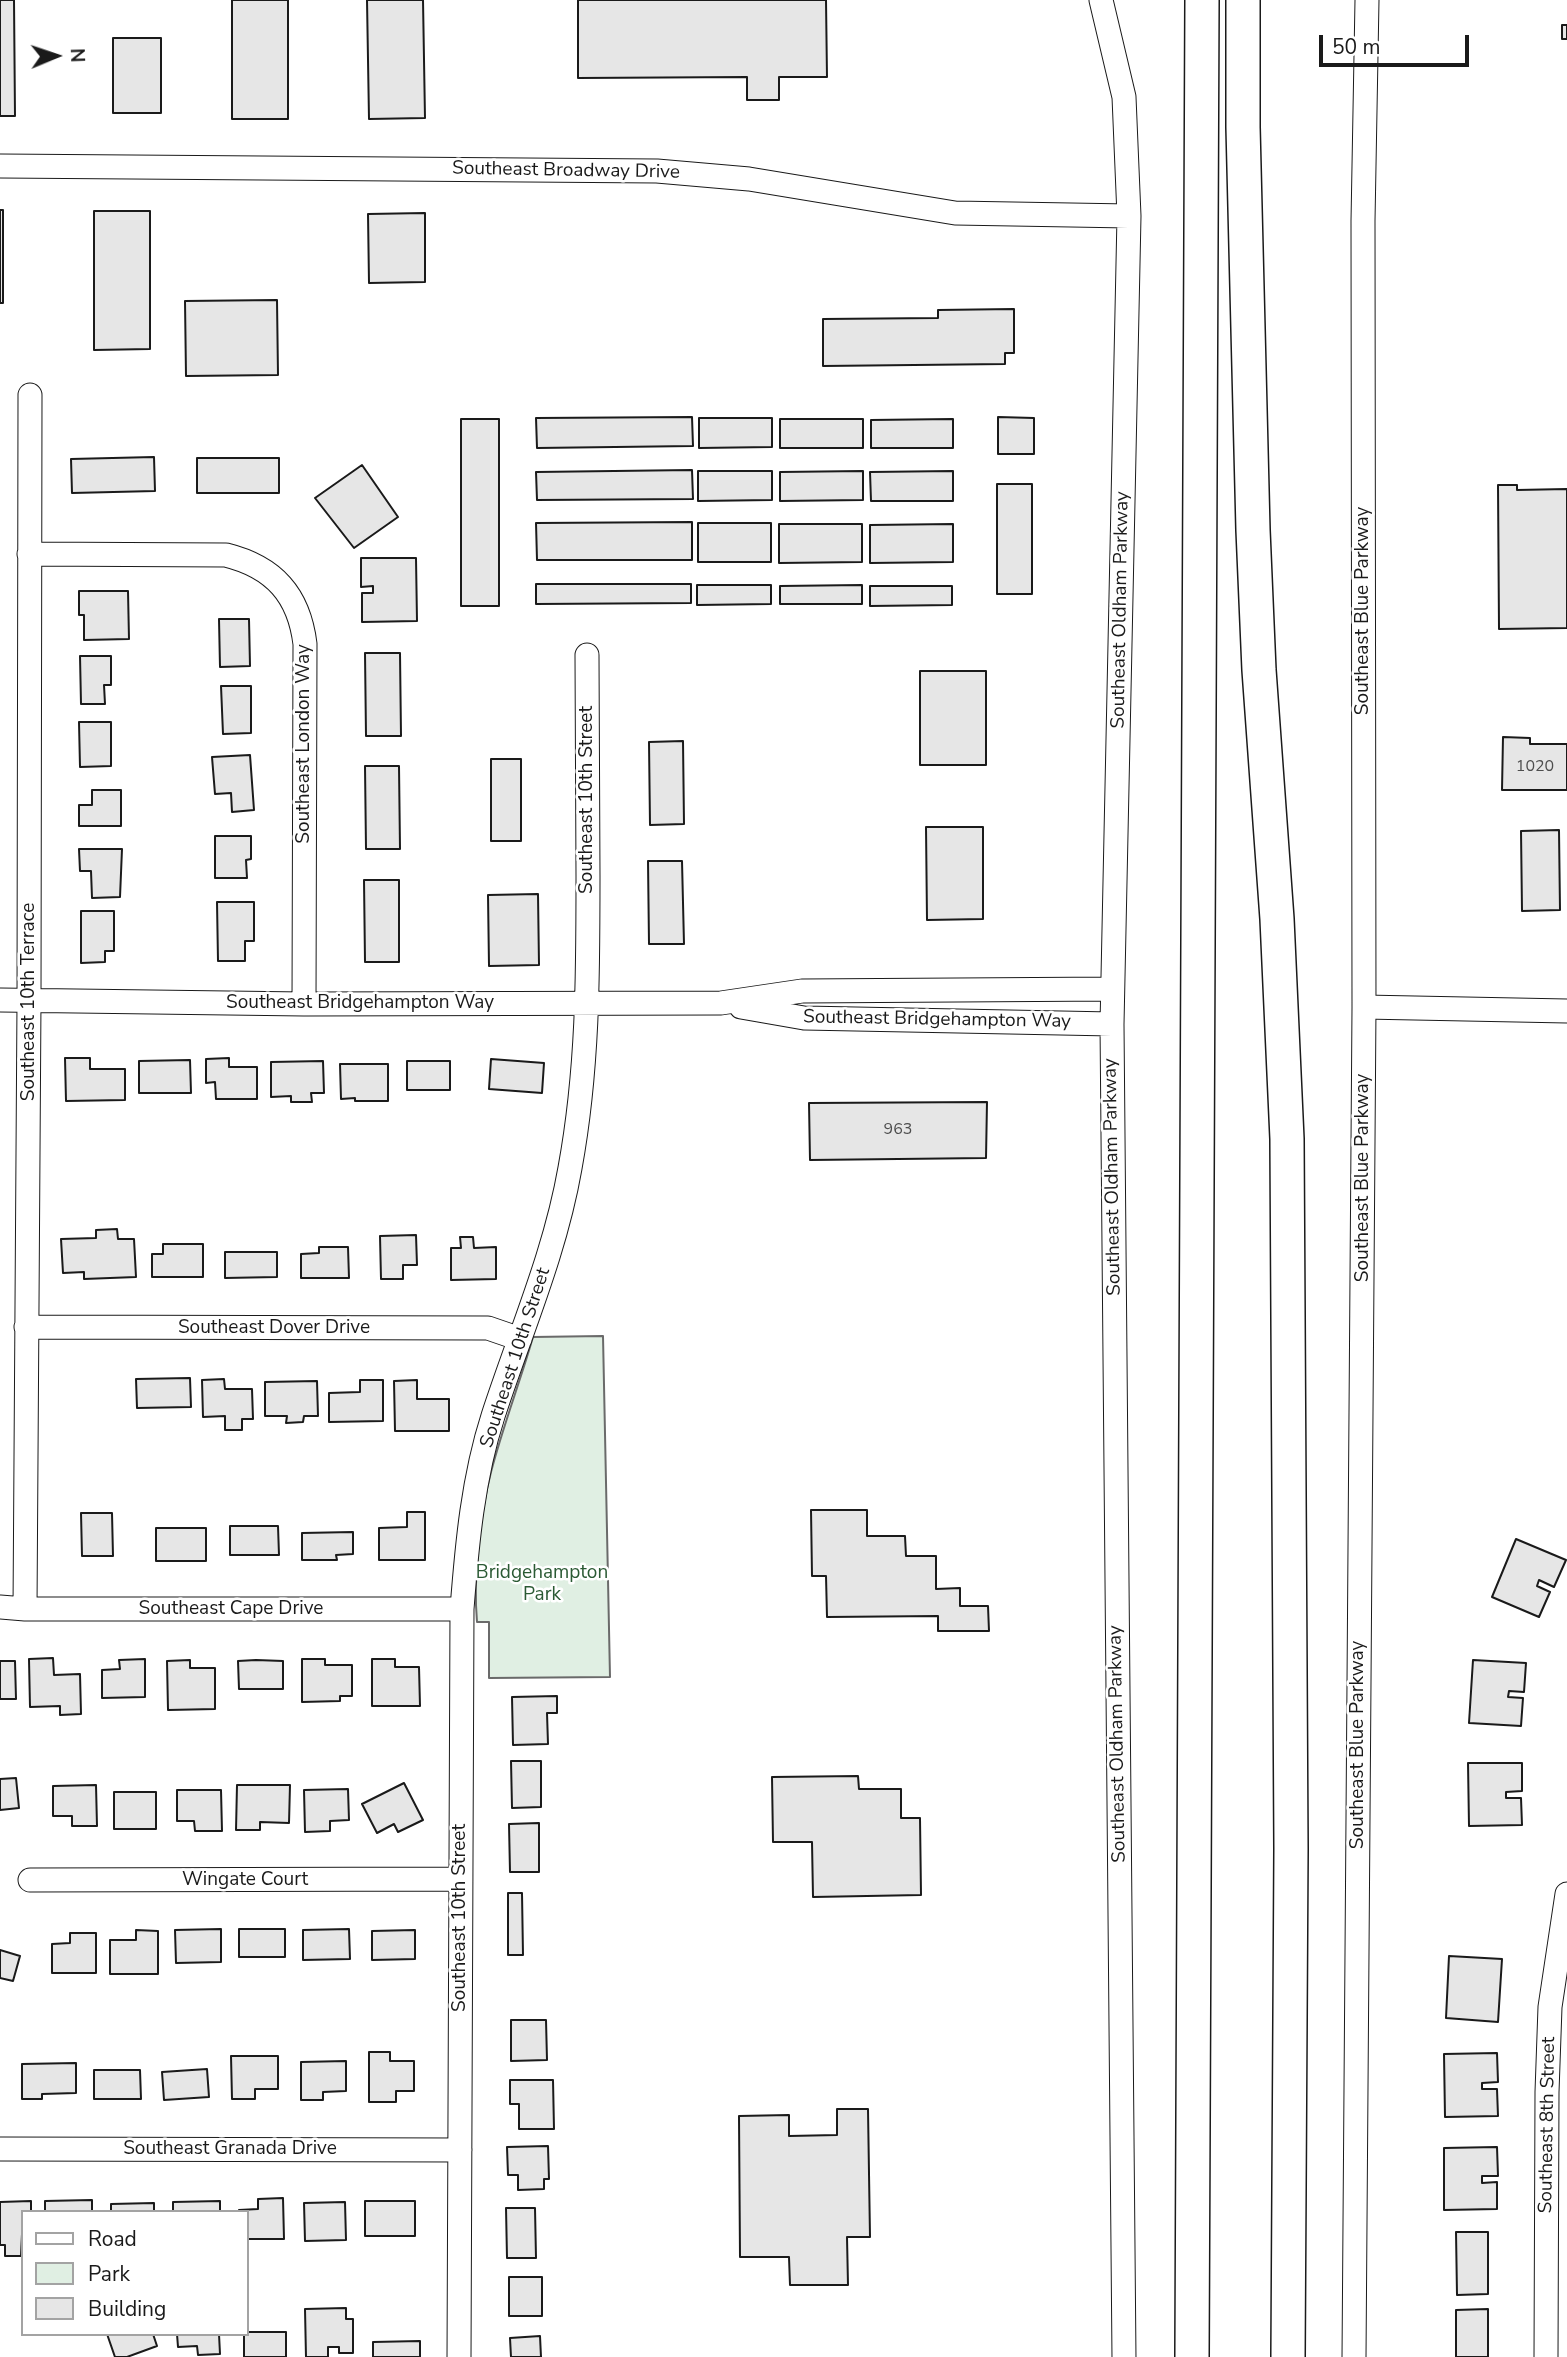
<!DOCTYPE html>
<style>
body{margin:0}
#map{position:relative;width:1567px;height:2357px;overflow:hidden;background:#fff;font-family:"Nunito Sans",sans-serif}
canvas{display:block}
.legend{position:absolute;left:21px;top:2210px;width:228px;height:126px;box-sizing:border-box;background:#fff;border:2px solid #a3a3a3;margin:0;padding:9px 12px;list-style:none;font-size:21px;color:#1a1a1a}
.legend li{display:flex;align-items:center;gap:14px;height:35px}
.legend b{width:35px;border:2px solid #a3a3a3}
.north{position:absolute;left:21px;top:21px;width:70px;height:70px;-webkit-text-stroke:5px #fff;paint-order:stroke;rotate:88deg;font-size:19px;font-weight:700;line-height:28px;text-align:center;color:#1a1a1a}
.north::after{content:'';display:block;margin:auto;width:24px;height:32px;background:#1a1a1a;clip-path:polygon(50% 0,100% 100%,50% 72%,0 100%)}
.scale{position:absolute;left:1319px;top:35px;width:150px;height:32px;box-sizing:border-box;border:4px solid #1a1a1a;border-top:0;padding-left:9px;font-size:21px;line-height:24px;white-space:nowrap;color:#1a1a1a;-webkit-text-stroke:5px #fff;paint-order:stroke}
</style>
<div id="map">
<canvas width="1567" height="2357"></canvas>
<ul class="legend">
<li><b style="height:9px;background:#fff"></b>Road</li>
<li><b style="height:19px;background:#e0efe3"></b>Park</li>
<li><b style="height:19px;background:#e6e6e6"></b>Building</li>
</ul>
<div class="north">N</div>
<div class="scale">50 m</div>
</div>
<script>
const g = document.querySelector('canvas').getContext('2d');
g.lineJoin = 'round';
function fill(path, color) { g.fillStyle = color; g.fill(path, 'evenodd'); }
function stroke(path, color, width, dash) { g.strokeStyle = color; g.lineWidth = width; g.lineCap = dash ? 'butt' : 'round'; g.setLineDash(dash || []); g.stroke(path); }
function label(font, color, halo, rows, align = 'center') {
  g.font = font + ' "Nunito Sans",sans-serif'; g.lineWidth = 5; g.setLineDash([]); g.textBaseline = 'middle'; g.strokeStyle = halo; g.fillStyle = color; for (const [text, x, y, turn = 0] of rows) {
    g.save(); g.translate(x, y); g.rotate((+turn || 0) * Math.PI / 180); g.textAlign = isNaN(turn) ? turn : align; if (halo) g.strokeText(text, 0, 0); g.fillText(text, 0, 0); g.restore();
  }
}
const green = new Path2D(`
 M603 1336 610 1677 489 1678V1622H477C473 1577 480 1515 491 1472 503 1426 520 1382 533 1337Z`);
const building = new Path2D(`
 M0 0H14L15 116H0Z
 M232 0H288V119H232Z
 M367 0H423L425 118 369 119Z
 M578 0H826L827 77H779V100H747V77L578 78Z
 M1562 25H1567V39H1562Z
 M113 38H161V113H113Z
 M0 210H3V303H0Z
 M94 211H150V349L94 350Z
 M425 213V282L369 283 368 214Z
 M277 300 278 375 186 376 185 301Z
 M1014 309V353H1005V364L823 366V319L938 318V310Z
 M692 417 693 446 537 448 536 418Z
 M998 417 1034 418V454H998Z
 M699 418H772V447L699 448Z
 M461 419H499V606H461Z
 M780 419H863V448H780Z
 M953 419V448H871V420Z
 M154 457 155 491 72 493 71 459Z
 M197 458H279V493H197Z
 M362 465 398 517 354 548 315 498Z
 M692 470 693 499 537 500 536 472Z
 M698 471H772V500L698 501Z
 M863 471V500L780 501V472Z
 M953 471V501H871L870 472Z
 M997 484H1032V594H997Z
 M1498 485H1517V490L1567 489V628L1499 629Z
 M692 522V560H537L536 523Z
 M698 523H771V562H698Z
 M779 524H862V562L779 563Z
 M953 524V562L870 563V525Z
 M361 558H416L417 621 362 622V593H373V586L361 587Z
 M536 584H691V603L536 604Z
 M697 585H771V604L697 605Z
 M862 585V604H780V586Z
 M870 586H952V605L870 606Z
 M79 591H128L129 639 84 640V615H79Z
 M219 619H249L250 666 220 667Z
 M365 653H400L401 736H366Z
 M80 656H111V685H104L105 704H81Z
 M920 671H986V765H920Z
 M221 686H251V733L223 734Z
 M79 722H111V766L80 767Z
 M1503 737 1530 738V744H1567V790H1502Z
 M683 741 684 824 650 825 649 742Z
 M250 755 254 810 232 812 231 793 215 794 212 757Z
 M491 759H521V841H491Z
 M365 766H399L400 849H366Z
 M92 790H121V826H79V805H92Z
 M926 827H983V919L927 920Z
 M1559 830 1560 910 1522 911 1521 831Z
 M215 836H251V859L246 860 247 878H215Z
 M79 849H122L120 897 92 898 91 871H80Z
 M648 861H682L684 944H649Z
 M364 880H399V962H365Z
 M538 894 539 965 489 966 488 895Z
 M217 902H254V941H245V961H218Z
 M81 911H114V951H105V962L81 963Z
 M65 1058H90V1069H125V1100L66 1101Z
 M229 1058V1067H257V1099H216L215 1082 206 1083V1059Z
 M491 1059 544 1063 542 1093 489 1089Z
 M190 1060 191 1093H139V1061Z
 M323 1061 324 1093H311L312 1102H291V1096L271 1097V1062Z
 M407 1061H450V1090H407Z
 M340 1064H388V1101H355V1098L341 1099Z
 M987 1102 986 1158 810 1160 809 1103Z
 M117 1229 118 1239H134L136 1277 84 1279V1272L63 1273 61 1239 96 1238V1230Z
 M416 1235 417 1265H403V1279H381L380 1236Z
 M460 1237H473L474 1248 496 1247V1279L451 1280V1248H461Z
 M163 1244H203V1277H152V1254H163Z
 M319 1247H348L349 1278H301V1254L319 1253Z
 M225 1252H277V1277L225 1278Z
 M190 1378 191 1407 137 1408 136 1379Z
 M224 1379 225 1389H252L253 1419H242V1430H225V1416L203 1417 202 1380Z
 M360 1380H383V1421L329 1422V1393L360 1392Z
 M417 1380V1399H449V1431H395L394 1381Z
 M317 1381 318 1416H304L303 1422 286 1423 287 1416H265V1382Z
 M811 1510H867V1536H905L906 1556H936V1589L960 1588V1606H988L989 1631H938V1616L827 1617 826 1576H812Z
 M407 1512H425V1560H379V1528L407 1527Z
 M81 1513H112L113 1556H82Z
 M230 1526H278L279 1555H230Z
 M156 1528H206V1561H156Z
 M353 1532V1554L336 1555 337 1560H302V1533Z
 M1516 1539 1566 1560 1554 1587 1539 1580 1537 1586 1550 1592 1539 1617 1492 1597Z
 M53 1658 54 1675 80 1674 81 1714 60 1715V1706L30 1707 29 1659Z
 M145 1659V1697L102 1698V1670L120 1669 119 1660Z
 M302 1659H325V1665H352V1696H340V1701L302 1702Z
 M372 1659H395V1667H419L420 1706H372Z
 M190 1660V1668H215V1709L168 1710 167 1661Z
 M256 1660 283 1661V1689H239L238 1661Z
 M1473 1660 1526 1663 1524 1692 1509 1691 1508 1697 1523 1698 1521 1726 1469 1723Z
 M0 1661H15L16 1699H0Z
 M557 1696V1713H547L548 1744 513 1745 512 1697Z
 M511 1761H541V1807L512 1808Z
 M1468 1763H1522V1791L1506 1792V1798H1521L1522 1825 1469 1826Z
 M858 1776 859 1789H901V1818H920L921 1895 813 1897 812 1842H773L772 1777Z
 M16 1778 19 1808 0 1810V1779Z
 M404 1783 423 1820 398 1832 394 1824 377 1833 362 1804Z
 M96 1785 97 1826H72V1816H53V1786Z
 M237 1785H290L289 1823 260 1822V1830H236Z
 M348 1789 349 1820 330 1821V1831L305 1832 304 1790Z
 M177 1790H221L222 1831H195L194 1821H177Z
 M114 1792H156V1829H114Z
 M539 1823V1872H510L509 1824Z
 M508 1893H522L523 1955H508Z
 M221 1929V1962L176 1963 175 1930Z
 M239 1929H285V1957H239Z
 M349 1929 350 1959 303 1960V1930Z
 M136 1930 158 1931V1974H110V1940H136Z
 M415 1930V1959L372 1960V1931Z
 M70 1933H96V1973H52V1944L70 1943Z
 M0 1950 20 1956 13 1981 0 1978Z
 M1449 1956 1502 1959 1498 2022 1446 2018Z
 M511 2020H546L547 2060 511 2061Z
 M369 2052H390V2061H414V2091H396V2102H369Z
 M1497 2053 1498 2082 1482 2083V2089H1497L1498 2116 1445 2117 1444 2054Z
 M231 2056H278V2089H255V2099H232Z
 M346 2061V2091L323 2092V2100H301V2062Z
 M76 2063V2093L42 2094V2099H22V2064Z
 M207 2069 209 2097 164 2100 162 2072Z
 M94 2070H140L141 2099H94Z
 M510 2080H553L554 2129H519V2104H510Z
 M837 2109H868L870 2237H847L848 2285H790L789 2257H740L739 2116 789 2115V2136L837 2135Z
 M548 2146 549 2179H544V2189L518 2190V2175H508L507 2147Z
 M1497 2147 1498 2176H1482V2183L1497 2182V2209L1444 2210V2148Z
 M283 2198 284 2239H247V2212H239V2210L258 2209V2199Z
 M92 2200V2212H45V2201Z
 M31 2201V2212H23L21 2256H5V2245H0V2202Z
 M220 2201V2212H173V2202Z
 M365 2201H415V2236H365Z
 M345 2202 346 2240 305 2241 304 2203Z
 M154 2203V2212H111V2204Z
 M506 2208H535L536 2258H507Z
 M1456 2232H1488V2294L1457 2295Z
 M509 2277H542V2316H509Z
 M346 2308V2319H353V2353H339V2347H328V2357H306L305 2309Z
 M1488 2309V2357H1456V2310Z
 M247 2332H286V2357H244V2334H247Z
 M107 2334H153L157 2346 127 2357H115Z
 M177 2334H219L220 2354 198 2355 197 2346 178 2347Z
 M540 2336 541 2357H511L510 2338Z
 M420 2341V2357H373V2342Z`);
const minor = new Path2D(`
 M1101 0 1124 97 1129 216 1112 1024 1124 2357
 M0 166 657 171 749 179 955 213 1129 216
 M29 554 226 555C274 567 299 595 305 644L304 1004
 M0 1000 304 1004 721 1003 802 991 1112 989
 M741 1007 804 1018 1112 1024
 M1364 1007 1567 1011
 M26 1327 488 1328 520 1339
 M0 1607 25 1609H462
 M25 1609 29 1001 30 395
 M30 1880 460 1879
 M0 2149 460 2150
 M459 2357 462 1609C467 1544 473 1478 493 1416 520 1333 555 1254 570 1168 588 1070 588 976 588 877 587 803 587 729 587 655
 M1354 2357 1364 1007 1363 221 1367 0
 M1546 2357 1547 2092 1550 2007 1567 1894`);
const highway = new Path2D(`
 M1243 0V127L1253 530 1259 670 1277 919 1287 1139 1291 1849 1288 2357
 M1192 2357 1202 0`);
const numberNames = [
 ["1020",1535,767],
 ["963",898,1130]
];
const streetNames = [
 ["Southeast Broadway Drive",566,171,1],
 ["Southeast Oldham Parkway",1121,610,-89],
 ["Southeast Blue Parkway",1363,611,-90],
 ["Southeast London Way",304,744,-90],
 ["Southeast 10th Street",587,800,-90],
 ["Southeast 10th Terrace",29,1002,-90],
 ["Southeast Bridgehampton Way",360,1003],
 ["Southeast Bridgehampton Way",937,1020,1],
 ["Southeast Oldham Parkway",1113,1177,-91],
 ["Southeast Blue Parkway",1363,1178,-90],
 ["Southeast Dover Drive",274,1328],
 ["Southeast 10th Street",516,1358,-72],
 ["Southeast Cape Drive",231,1609],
 ["Southeast Oldham Parkway",1118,1744,-91],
 ["Southeast Blue Parkway",1358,1745,-90],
 ["Wingate Court",245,1880],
 ["Southeast 10th Street",460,1918,-90],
 ["Southeast 8th Street",1548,2125,-89],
 ["Southeast Granada Drive",230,2149]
];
const parkNames = [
 ["Bridgehampton",542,1573],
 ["Park",542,1595]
];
fill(green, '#e0efe3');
stroke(green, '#6a6a6a', 2);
fill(building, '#e6e6e6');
stroke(building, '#1a1a1a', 2);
stroke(minor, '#1a1a1a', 25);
stroke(highway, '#1a1a1a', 36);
stroke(minor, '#fff', 23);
stroke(highway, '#fff', 33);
label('16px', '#4d4d4d', null, numberNames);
label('19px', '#1a1a1a', '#fff', streetNames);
label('19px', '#2b5a34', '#fff', parkNames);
</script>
